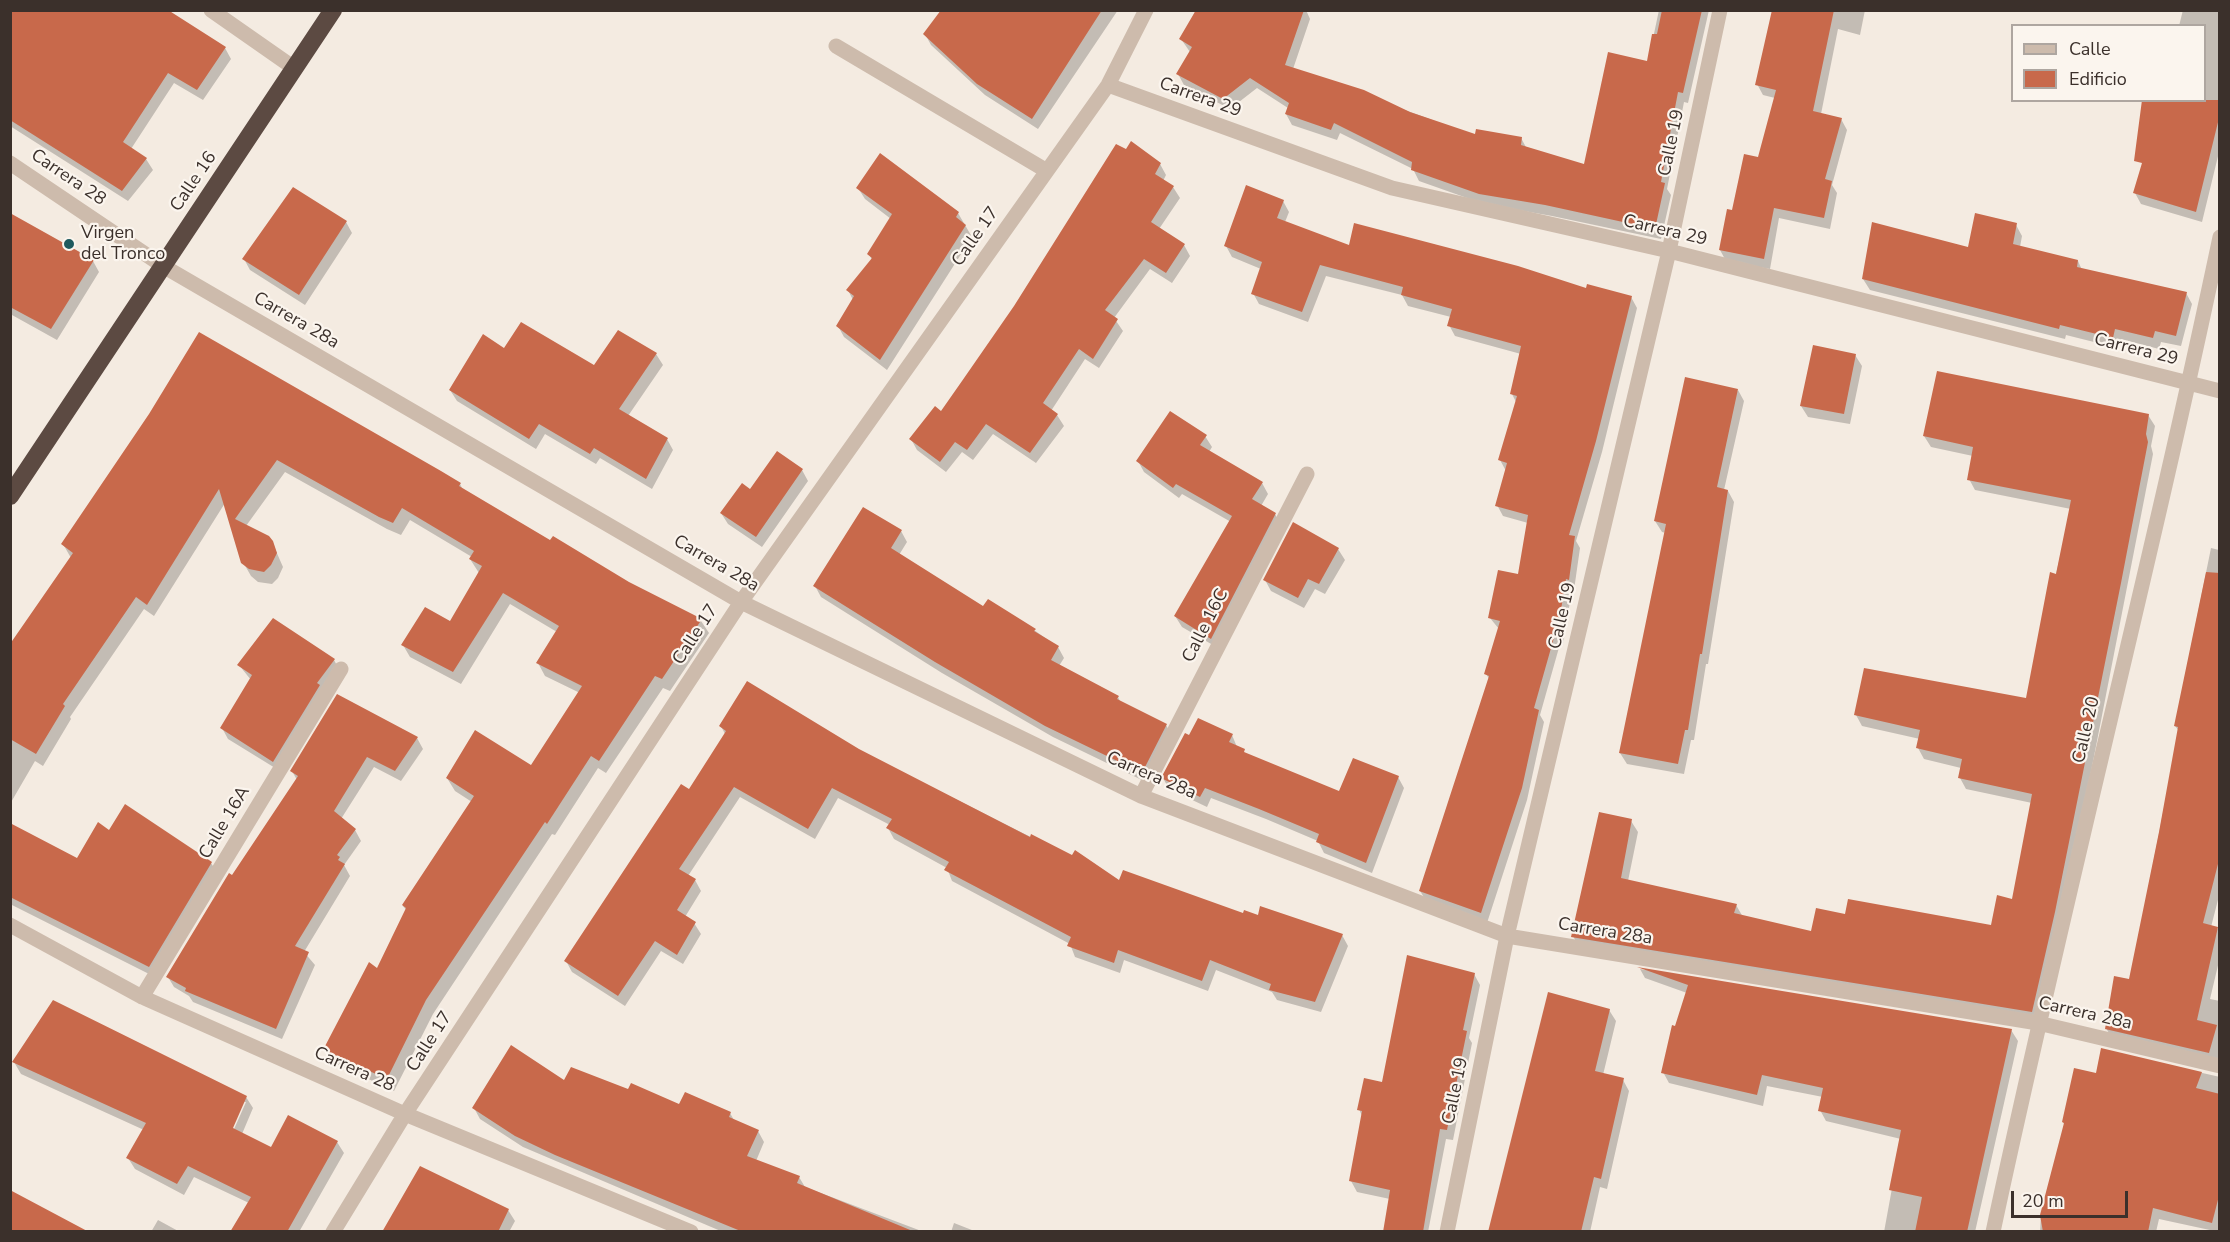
<!DOCTYPE html>
<style>
body{margin:0}
#map{position:relative;width:2230px;height:1242px;overflow:hidden;background:#f4ebe1;font-family:"Nunito Sans",sans-serif}
canvas{display:block}
.frame{position:absolute;inset:0;border:12px solid #3b302b;pointer-events:none}
.legend{position:absolute;left:2011px;top:24px;width:195px;height:78px;box-sizing:border-box;background:#fbf5ee;border:2px solid #aea6a0;margin:0;padding:8px 10px;list-style:none;font-size:18px;color:#3b302b}
.legend li{display:flex;align-items:center;gap:12px;height:30px}
.legend b{width:30px;border:2px solid #aea6a0}
.scale{position:absolute;left:2011px;top:1191px;width:117px;height:27px;box-sizing:border-box;border:3px solid #3b302b;border-top:0;padding-left:8px;font-size:18px;line-height:21px;white-space:nowrap;color:#3b302b;-webkit-text-stroke:4px #fbf5ee;paint-order:stroke}
</style>
<div id="map">
<canvas width="2230" height="1242"></canvas>
<div class="frame"></div>
<ul class="legend">
<li><b style="height:8px;background:#cdbbac"></b>Calle</li>
<li><b style="height:16px;background:#c8694b"></b>Edificio</li>
</ul>
<div class="scale">20 m</div>
</div>
<script>
const g = document.querySelector('canvas').getContext('2d');
g.lineJoin = 'round';
function fill(path, color) { g.fillStyle = color; g.fill(path, 'evenodd'); }
function stroke(path, color, width, dash) { g.strokeStyle = color; g.lineWidth = width; g.lineCap = dash ? 'butt' : 'round'; g.setLineDash(dash || []); g.stroke(path); }
function label(font, color, halo, rows, align = 'center') {
  g.font = font + ' "Nunito Sans",sans-serif'; g.lineWidth = 4.5; g.setLineDash([]); g.textBaseline = 'middle'; g.strokeStyle = halo; g.fillStyle = color; for (const [text, x, y, turn = 0] of rows) {
    g.save(); g.translate(x, y); g.rotate((+turn || 0) * Math.PI / 180); g.textAlign = isNaN(turn) ? turn : align; if (halo) g.strokeText(text, 0, 0); g.fillText(text, 0, 0); g.restore();
  }
}
const shadow = new Path2D(`
 M10 10 225 48 231 59 203 100 174 83 131 149 146 159 153 170 128 201 10 126Z
 M946 10H1118L1038 129 985 95 931 45 925 34Z
 M1196 10H1306L1310 19 1293 69 1476 136 1521 138 1527 149 1586 166 1648 62 1659 10H1709L1688 103 1684 102 1667 189 1671 195 1661 239 1552 216 1484 204 1419 181 1413 169 1340 133 1337 140 1292 125 1286 114 1288 108 1257 88 1230 109 1184 85 1178 74 1190 52 1181 39Z
 M1780 10H1865L1860 35 1838 29 1821 114 1841 119 1847 130 1832 185 1837 193 1830 229 1779 218 1770 269 1726 261 1720 250 1733 212 1759 159 1775 98 1763 95 1757 84Z
 M2183 10H2220V148L2202 222 2141 204 2135 193 2204 100V26H2179Z
 M1160 164 1166 175 1163 181 1173 187 1180 198 1159 229 1184 245 1190 256 1172 283 1150 269 1114 318 1123 331 1099 368 1085 359 1051 411 1057 415 1064 426 1036 463 993 434 973 460 962 452 946 472 917 450 911 439 941 413Z
 M858 188 958 213 972 237 887 370 844 337 838 326 853 300 848 290 872 260 869 254 891 219 865 199Z
 M1283 201 1289 212 1285 222 1350 247 1631 297 1637 308 1602 452 1576 541 1580 548 1574 590 1572 589 1563 645 1560 644 1540 715 1544 722 1527 800 1487 923 1427 902 1420 891 1490 680 1486 674 1499 629 1490 618 1519 576 1528 523 1503 516 1497 505 1506 471 1500 460 1516 402 1512 394 1521 354 1455 336 1449 325 1451 317 1408 306 1402 295 1326 276 1308 322 1259 304 1253 293 1261 269 1232 257 1226 246Z
 M346 222 352 233 305 305 250 270 244 259Z
 M2016 225 2022 236 2020 247 2078 261 2082 270 2186 293 2192 304 2181 346 2161 342 2159 349 2121 339 2118 348 2066 335 2065 339 1870 290 1863 279 1969 249Z
 M93 261 99 272 57 340 12 315 10 296Z
 M505 350 594 367 656 354 663 365 628 416 667 439 673 450 652 489 600 458 596 464 545 434 536 449 457 401 450 390Z
 M1855 355 1862 366 1850 424 1808 417 1801 406Z
 M1738 390 1744 401 1724 490 1728 491 1734 502 1708 664H1706L1694 740H1691L1684 774 1627 764 1620 753 1666 533 1662 532 1655 521Z
 M151 415 460 484 463 490 551 542 701 621 709 633 670 691 663 688 606 773 598 768 555 835 552 834 433 1014 394 1091 332 1062 324 1050 378 970 407 911 403 906 472 802 455 791 447 778 531 767 580 693 545 676 538 663 557 632 510 604 461 684 410 657 403 645 450 623 479 573 470 559 472 557 410 520 401 535 387 529 285 472 246 526 272 542 283 567 278 578 272 584 258 582 251 576 243 562 225 503 154 616 144 609 70 717 71 719 43 766 35 761 10 804V647L71 558 63 544Z
 M2148 415 2155 426 2151 446 2153 454 2073 864 2038 1022 1579 947 1573 936 1631 821 1638 832 1628 881 1736 905 1743 917 1812 933 1846 916 1992 926 2013 900 2032 803 1966 789 1960 778 1961 768 1924 759 1918 748 1920 739 1862 726 1856 715 2027 700 2071 509 1975 490 1969 479 1973 456 1931 447 1924 436Z
 M1205 436 1212 447 1209 452 1262 483 1268 494 1261 506 1275 514 1281 525 1218 648 1182 627 1175 616 1231 522 1182 494 1179 498 1144 472 1138 461Z
 M802 470 808 481 762 547 728 524 721 513 750 491Z
 M901 531 907 542 899 555 984 608 1034 630 1058 647 1064 658 1059 666 1118 697 1121 703 1166 725 1172 736 1148 783 1053 737 942 673 821 597 815 586Z
 M2220 547V892L2211 927 2217 928 2220 933V957L2210 999 2220 1001V1065L2113 1040 2106 1028 2130 981 2179 731 2175 726 2211 548 2219 550Z
 M1338 549 1345 560 1325 594 1315 589 1304 608 1271 591 1265 580Z
 M334 660 340 671 280 771 228 739 222 728 251 680 239 665Z
 M721 726 858 750 1120 882 1244 915 1342 935 1348 946 1321 1012 1277 1000 1272 992 1216 970 1208 991 1124 960 1120 973 1075 957 1070 944 952 881 947 868 894 839 888 828 890 825 838 798 815 839 740 797 688 876 695 880 701 891 685 917 694 923 701 934 683 964 661 951 625 1006 572 972 566 961 689 791 725 734Z
 M1232 735 1237 747 1246 754 1340 792 1398 777 1404 788 1372 873 1324 853 1318 841 1266 819 1211 798 1207 807 1169 789 1163 778 1189 737Z
 M417 738 423 749 401 781 374 767 341 819 355 830 361 841 344 865 350 876 304 952 315 965 282 1039 193 1002 189 996 174 987 168 977 297 780 292 771Z
 M10 831 77 860 110 832 211 863 218 874 155 977 10 904Z
 M1640 969 2011 1030 2018 1041 1975 1232H1884L1901 1139 1826 1121 1820 1110 1823 1097 1767 1086 1763 1106 1669 1083 1663 1072 1687 993 1645 978Z
 M1474 974 1480 985 1469 1038 1472 1043 1453 1140 1446 1139 1428 1232H1384L1390 1199 1357 1192 1351 1181 1362 1116 1359 1109Z
 M1609 1010 1616 1021 1603 1075 1623 1080 1629 1091 1607 1189 1600 1187 1590 1232H1490Z
 M2102 1050 2220 1077 2219 1232 2159 1219 2156 1232H2040L2041 1215 2065 1126 2063 1122 2097 1075Z
 M14 1062 246 1097 253 1108 242 1134 272 1148 337 1142 344 1153 299 1232H232L249 1203 194 1177 184 1195 135 1169 128 1158 144 1130 21 1074ZM243 1102H246L231 1136 229 1134Z
 M565 1083 628 1091 680 1106 730 1113 735 1122 758 1131 764 1142 756 1161 799 1177 805 1187 924 1232H723L523 1147 480 1119 474 1108Z
 M508 1210 515 1221 509 1232H388Z
 M158 1220 180 1232H151Z
 M954 1223 977 1232H951Z`);
const building = new Path2D(`
 M10 10H168L226 47 197 90 168 73 123 142 147 158 122 191 10 120Z
 M941 10H1102L1032 119 977 84 923 34Z
 M1196 10H1304L1285 65 1364 90 1410 112 1475 134 1476 129 1522 137 1521 145 1584 164 1608 52 1647 61 1652 34H1657L1662 10H1702L1683 93 1678 92 1661 182 1665 183 1655 229 1545 205 1479 194 1411 170 1412 162 1334 123 1331 130 1285 114 1289 103 1250 78 1223 99 1176 74 1192 47 1179 39Z
 M1772 10H1834L1813 111 1842 118 1825 179 1832 181 1824 218 1774 208 1764 259 1719 250 1727 209 1732 210 1744 154 1758 157 1776 90 1755 85Z
 M2142 100H2220V114L2196 212 2133 193 2142 163 2134 161Z
 M1131 141 1161 163 1155 174 1174 186 1151 222 1185 244 1166 273 1144 259 1105 310 1118 319 1093 359 1079 349 1043 403 1058 414 1030 453 986 424 967 450 955 442 940 462 909 439 935 406 941 411 962 381 1014 306 1116 144 1126 149Z
 M880 153 959 212 956 217 966 225 880 360 836 326 854 296 846 290 872 258 867 254 892 214 856 188Z
 M1246 185 1284 200 1277 218 1349 245 1354 223 1518 266 1586 288 1587 284 1632 296 1596 441 1569 535 1575 536 1569 580 1566 579 1557 635 1555 634 1534 708 1539 710 1522 788 1481 913 1419 891 1489 676 1484 674 1500 621 1488 618 1498 570 1518 574 1528 515 1495 506 1507 463 1498 460 1517 396 1510 394 1521 346 1447 326 1452 309 1401 295 1403 287 1320 265 1302 312 1251 294 1262 262 1224 246Z
 M293 187 347 221 299 295 242 259Z
 M10 213 94 260 51 329 10 307Z
 M1975 213 2017 223 2013 244 2078 260 2077 267 2187 292 2176 336 2155 331 2153 338 2115 329 2113 338 2060 325 2059 329 1862 279 1872 222 1968 247Z
 M521 322 594 365 618 330 657 353 619 409 668 438 646 479 594 448 590 454 539 424 529 439 449 390 483 334 504 348Z
 M199 332 441 471 461 483 459 486 550 540 553 536 629 582 702 619 662 679 655 676 599 761 591 756 547 824 545 822 426 1000 387 1079 323 1050 369 962 377 968 406 908 402 905 474 796 446 778 475 730 531 765 582 686 536 663 559 626 503 593 453 672 401 645 425 607 450 621 482 566 469 559 474 551 402 508 393 523 379 517 277 460 235 519 269 536 273 541 277 553 271 565 264 572 249 569 241 563 219 489 147 605 136 597 63 704 65 706 36 754 10 739V644L73 553 61 544 149 414Z
 M1813 345 1856 354 1844 414 1800 406Z
 M1937 371 2149 414 2146 434 2148 442 2121 583 2055 912 2032 1012 1571 937 1599 812 1632 819 1621 878 1737 904 1734 913 1811 931 1816 908 1845 914 1848 899 1991 925 1997 895 2012 899 2032 794 1958 778 1962 759 1916 748 1920 730 1854 715 1864 668 2026 698 2050 572 2056 574 2071 500 1967 480 1973 447 1923 436Z
 M1685 377 1738 389 1717 487 1728 490 1702 654H1700L1688 730H1685L1678 764 1619 753 1666 524 1654 521Z
 M1170 411 1207 435 1200 445 1263 482 1252 499 1276 513 1211 639 1174 616 1232 516 1176 484 1173 488 1136 461Z
 M777 451 803 469 756 537 720 513 742 483 750 489Z
 M863 507 902 530 891 548 983 606 988 599 1036 629 1034 631 1059 646 1051 660 1119 696 1117 699 1167 724 1142 773 1045 726 935 662 813 586Z
 M1293 522 1339 548 1319 584 1308 579 1298 598 1263 580Z
 M2206 572 2220 573V856L2203 923 2218 927 2197 1020 2217 1025 2209 1053 2105 1029 2114 976 2129 979 2159 832 2178 727 2174 726Z
 M273 618 335 659 317 683 320 685 273 762 220 728 252 675 237 665Z
 M747 681 859 749 1030 837 1031 834 1072 855 1075 850 1119 880 1123 870 1243 913 1244 910 1258 915 1260 906 1343 934 1315 1002 1269 990 1271 984 1210 960 1202 981 1118 950 1114 963 1067 946 1071 937 944 870 949 862 886 828 892 819 832 788 808 829 734 787 679 869 696 879 677 910 696 922 677 955 655 941 618 996 564 961 681 784 689 789 726 731 719 726Z
 M337 694 418 737 395 771 367 757 334 811 356 829 337 855 340 857 338 860 345 864 295 946 309 952 276 1029 185 991 186 988 166 977 229 873 232 875 298 776 290 771Z
 M1198 718 1233 734 1229 742 1245 749 1244 752 1339 791 1353 758 1399 776 1366 863 1316 842 1319 834 1259 809 1205 788 1200 797 1161 778 1185 733 1189 735Z
 M125 804 212 862 149 967 10 897V823L77 858 98 822 109 830Z
 M1407 955 1475 973 1463 1030 1467 1031 1459 1070 1447 1130 1440 1129 1423 1232H1383L1390 1190 1349 1181 1362 1111 1357 1110 1364 1078 1382 1082Z
 M1637 967 2012 1029 1967 1232H1915L1922 1197 1889 1190 1901 1130 1818 1111 1823 1088 1762 1075 1757 1095 1661 1073 1672 1025 1675 1026 1688 985Z
 M1548 992 1610 1009 1595 1071 1624 1078 1601 1179 1594 1177 1581 1232H1488Z
 M53 1000 247 1096 233 1128 271 1147 288 1115 338 1141 287 1232H230L251 1197 188 1166 177 1184 126 1158 146 1123 12 1062Z
 M511 1045 564 1080 571 1067 628 1089 631 1083 679 1104 685 1092 731 1112 729 1117 759 1130 747 1156 800 1176 797 1183 915 1232H743L555 1155 515 1136 472 1108Z
 M2101 1048 2202 1072 2196 1088 2220 1094V1192L2212 1223 2153 1208 2148 1232H2043L2040 1215 2064 1123 2062 1122 2074 1068 2096 1073Z
 M420 1166 509 1209 498 1232H382Z
 M10 1190 89 1232H10Z`);
const minor = new Path2D(`
 M211 10 294 68
 M836 46 1047 171
 M1108 85 1392 188 1669 251 2220 391
 M10 163 163 266 741 602 1141 796 1507 936 2038 1023 2220 1066
 M1141 796 1307 474
 M10 925 142 997 405 1114 691 1232
 M142 997 341 669
 M333 1232 405 1114 741 602 1108 85 1146 10
 M1447 1232 1507 936 1669 251 1720 10
 M1993 1232C2064 899 2150 570 2220 237`);
const highway = new Path2D(`
 M10 496 333 10`);
const markers = [
 [69,244,6,"#1f5a5e"]
];
const streetNames = [
 ["Carrera 29",1200,98,20],
 ["Calle 19",1672,143,-78],
 ["Carrera 28",68,178,34],
 ["Calle 16",194,182,-56],
 ["Carrera 29",1665,231,13],
 ["Calle 17",976,237,-55],
 ["Carrera 28a",296,321,30],
 ["Carrera 29",2136,350,14],
 ["Carrera 28a",716,564,30],
 ["Calle 19",1563,616,-77],
 ["Calle 16C",1206,626,-63],
 ["Calle 17",696,635,-57],
 ["Calle 20",2087,730,-77],
 ["Carrera 28a",1151,776,23],
 ["Calle 16A",225,823,-59],
 ["Carrera 28a",1605,932,9],
 ["Carrera 28a",2085,1014,13],
 ["Calle 17",430,1042,-57],
 ["Carrera 28",354,1070,24],
 ["Calle 19",1456,1091,-78]
];
const poiNames = [
 ["Virgen",81,234],
 ["del Tronco",81,255]
];
fill(shadow, '#0003');
fill(building, '#c8694b');
stroke(minor, '#cdbbac', 15);
stroke(highway, '#5c4a42', 18);
for (const [x, y, r, color] of markers) { const dot = new Path2D(); dot.arc(x, y, r, 0, 2 * Math.PI); g.fillStyle = color; g.fill(dot); stroke(dot, '#fbf5ee', 2); }
label('18px', '#3b302b', '#fbf5ee', streetNames);
label('18px', '#3b302b', '#fbf5ee', poiNames, 'left');
</script>
